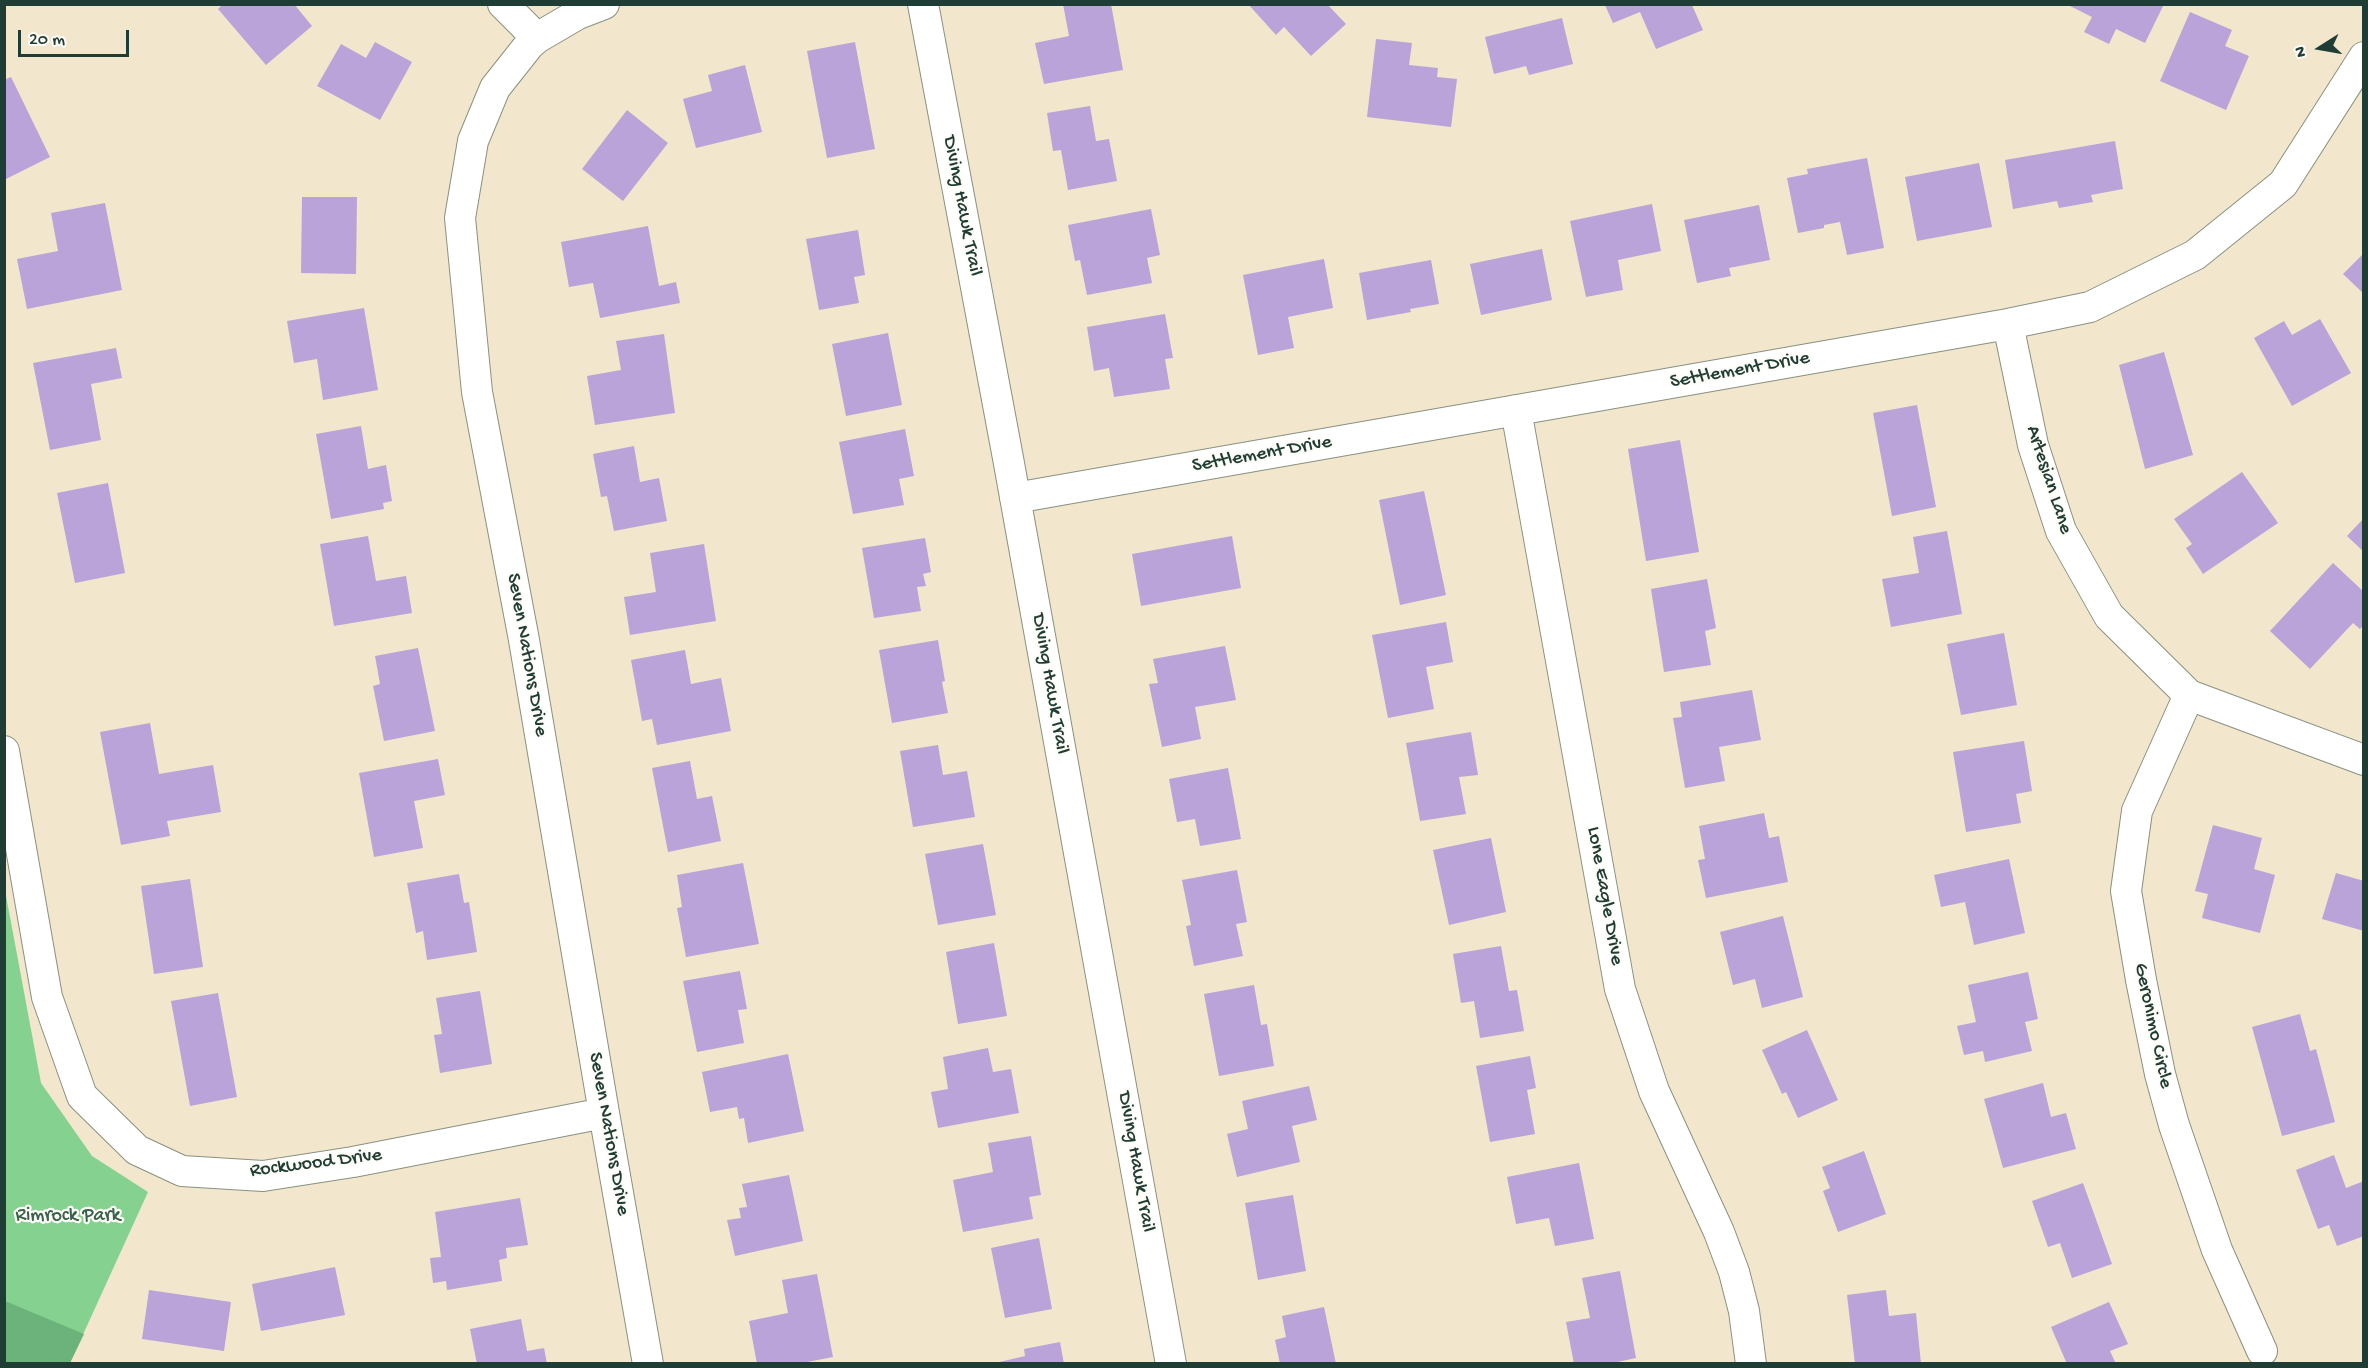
<!DOCTYPE html>
<style>
body{margin:0}
#map{position:relative;width:2368px;height:1368px;overflow:hidden;background:#f2e6cc;font-family:"Gochi Hand",sans-serif}
canvas{display:block}
.frame{position:absolute;inset:0;border:6px solid #1f3d34;pointer-events:none}
.north{position:absolute;left:2290px;top:18px;width:60px;height:60px;-webkit-text-stroke:4px #fdfcf7;paint-order:stroke;rotate:259deg;font-size:16px;font-weight:700;line-height:24px;text-align:center;color:#1f3d34}
.north::after{content:'';display:block;margin:auto;width:21px;height:27px;background:#1f3d34;clip-path:polygon(50% 0,100% 100%,50% 72%,0 100%)}
.scale{position:absolute;left:18px;top:30px;width:111px;height:27px;box-sizing:border-box;border:3px solid #1f3d34;border-top:0;padding-left:8px;font-size:18px;line-height:21px;white-space:nowrap;color:#1f3d34;-webkit-text-stroke:4px #fdfcf7;paint-order:stroke}
</style>
<div id="map">
<canvas width="2368" height="1368"></canvas>
<div class="frame"></div>
<div class="north">N</div>
<div class="scale">20 m</div>
</div>
<script>
const g = document.querySelector('canvas').getContext('2d');
g.lineJoin = 'round';
function fill(path, color) { g.fillStyle = color; g.fill(path, 'evenodd'); }
function stroke(path, color, width, dash) { g.strokeStyle = color; g.lineWidth = width; g.lineCap = dash ? 'butt' : 'round'; g.setLineDash(dash || []); g.stroke(path); }
function label(font, color, halo, rows, align = 'center') {
  g.font = font + ' "Gochi Hand",sans-serif'; g.lineWidth = 4.5; g.setLineDash([]); g.textBaseline = 'middle'; g.strokeStyle = halo; g.fillStyle = color; for (const [text, x, y, turn = 0] of rows) {
    g.save(); g.translate(x, y); g.rotate((+turn || 0) * Math.PI / 180); g.textAlign = isNaN(turn) ? turn : align; if (halo) g.strokeText(text, 0, 0); g.fillText(text, 0, 0); g.restore();
  }
}
const green = new Path2D(`
 M4 885 41 1083 92 1156 148 1192 70 1363H5Z`);
const forest = new Path2D(`
 M5 1301 84 1334 70 1363H5Z`);
const building = new Path2D(`
 M223 4H294L312 26 266 65 218 9Z
 M1063 4H1111L1123 70 1044 84 1035 43 1069 36Z
 M1248 4H1327L1346 24 1311 56 1284 27 1276 35Z
 M2066 4H2164L2145 43 2116 29 2109 44 2084 32 2092 17Z
 M1605 5H1692L1703 30 1656 49 1640 12 1613 23Z
 M2190 12 2232 30 2225 46 2249 56 2226 110 2160 81Z
 M1562 18 1573 64 1529 75 1526 66 1494 74 1485 37Z
 M1376 39 1412 43 1409 65 1438 68 1437 77 1457 79 1451 127 1367 117Z
 M375 42 412 62 380 120 317 86 341 44 366 58Z
 M855 42 875 149 827 158 807 51Z
 M745 65 762 132 696 148 683 99 712 91 708 75Z
 M11 77 50 157 4 180V80Z
 M1090 106 1096 141 1109 139 1117 181 1068 190 1061 150 1053 151 1047 113Z
 M627 110 668 143 623 201 582 169Z
 M2115 141 2123 189 2091 195 2093 202 2059 208 2057 201 2013 209 2005 160Z
 M1867 158 1884 248 1847 255 1840 222 1824 225V228L1798 233 1787 178 1808 174 1807 169Z
 M1979 163 1992 227 1917 241 1905 177Z
 M302 197H357L356 274 301 273Z
 M105 203 122 290 27 309 17 259 58 251 51 213Z
 M1652 204 1661 251 1618 260 1623 290 1586 297 1570 221Z
 M1759 205 1770 260 1729 268 1731 276 1697 283 1684 220Z
 M1151 209 1160 255 1147 258 1152 283 1087 295 1080 260 1075 261 1068 225Z
 M648 226 659 286 676 282 680 303 600 318 593 283 569 287 561 242Z
 M858 230 865 275 854 277 859 303 819 310 806 239Z
 M1542 249 1552 300 1481 315 1470 264Z
 M2364 253V294L2343 274Z
 M1324 259 1333 308 1288 317 1294 348 1258 355 1243 275Z
 M1431 260 1439 304 1410 309 1411 312 1367 320 1359 273Z
 M364 308 378 390 323 400 317 359 294 363 287 321Z
 M1165 314 1173 358 1165 359 1170 389 1114 397 1109 368 1094 371 1087 327Z
 M2320 319 2351 373 2292 406 2254 338 2284 321 2292 335Z
 M888 333 902 405 846 416 832 344Z
 M664 334 675 413 595 425 587 376 621 370 616 341Z
 M116 348 122 378 91 384 101 440 50 450 33 363Z
 M2164 352 2193 455 2145 469 2119 365Z
 M1917 405 1936 507 1892 516 1873 413Z
 M361 426 368 469 386 465 392 501 383 503 384 509 331 519 316 434Z
 M905 429 914 476 899 479 904 505 853 514 839 442Z
 M1680 440 1699 552 1646 561 1628 449Z
 M634 446 640 482 659 478 667 521 614 531 607 496 601 497 593 454Z
 M2242 472 2278 523 2203 574 2186 548 2192 544 2174 519Z
 M108 483 125 573 75 583 57 493Z
 M1424 491 1446 595 1400 605 1379 500Z
 M2364 518V552L2347 536Z
 M1947 531 1962 614 1891 627 1882 579 1919 573 1913 537Z
 M368 536 376 581 406 576 412 613 334 626 320 544Z
 M1232 536 1241 588 1141 606 1132 554Z
 M925 538 931 572 923 574 926 586 917 587 921 611 874 618 862 548Z
 M704 544 716 621 630 635 624 597 656 592 650 553Z
 M2333 563 2364 592V625L2360 629 2353 623 2310 669 2270 631Z
 M1707 579 1716 628 1705 631 1711 665 1664 672 1651 589Z
 M1446 622 1453 662 1426 667 1434 709 1388 718 1372 635Z
 M2004 633 2017 705 1961 715 1947 644Z
 M938 640 945 681 942 682 948 713 892 723 879 650Z
 M1225 646 1236 700 1195 707 1201 739 1162 747 1149 684 1158 683 1153 659Z
 M418 648 435 731 384 741 373 686 380 684 375 656Z
 M685 650 691 684 721 678 731 731 657 745 652 719 642 721 631 660Z
 M1752 690 1761 740 1719 747 1725 781 1685 788 1673 718 1682 717 1680 702Z
 M150 723 159 774 213 765 221 812 167 821 170 836 121 845 100 732Z
 M1471 732 1478 775 1459 777 1466 814 1420 821 1406 743Z
 M2024 741 2032 791 2016 794 2021 823 1966 832 1953 752Z
 M938 745 943 775 967 771 975 817 913 827 900 751Z
 M438 759 445 795 414 801 423 848 374 857 359 773Z
 M690 761 697 799 712 796 721 841 668 852 652 768Z
 M1228 768 1241 839 1200 846 1195 819 1177 822 1169 779Z
 M1764 813 1769 838 1779 836 1788 882 1706 898 1698 860 1705 859 1699 826Z
 M2213 825 2262 838 2254 869 2275 875 2260 933 2202 918 2208 894 2195 891Z
 M1491 838 1506 912 1449 925 1433 850Z
 M983 844 996 915 938 925 925 854Z
 M2009 859 2025 933 1974 945 1965 902 1941 907 1934 875Z
 M743 863 759 944 686 957 677 908 682 907 677 875Z
 M1237 870 1247 922 1236 924 1243 956 1194 966 1186 926 1191 925 1182 880Z
 M2336 873 2364 881V931L2322 919Z
 M459 874 464 903 469 902 477 952 427 960 423 931 416 933 407 883Z
 M190 879 203 967 154 974 141 886Z
 M1783 916 1803 997 1762 1008 1755 979 1733 985 1720 932Z
 M994 943 1007 1016 958 1024 946 952Z
 M1501 946 1509 991 1517 990 1524 1031 1480 1038 1474 1001 1461 1003 1453 954Z
 M740 971 747 1009 738 1010 744 1043 697 1052 683 981Z
 M2028 972 2038 1019 2025 1022 2032 1051 1985 1062 1983 1051 1964 1055 1957 1026 1976 1022 1968 985Z
 M1254 985 1261 1025 1267 1024 1274 1066 1219 1076 1204 994Z
 M480 991 492 1064 440 1073 434 1035 442 1034 436 998Z
 M218 993 237 1097 190 1106 171 1001Z
 M2300 1014 2310 1051 2316 1049 2335 1122 2282 1136 2252 1027Z
 M1807 1030 1838 1100 1798 1118 1786 1092 1782 1094 1762 1050Z
 M988 1048 993 1072 1011 1069 1019 1113 938 1128 931 1092 948 1089 943 1057Z
 M788 1054 804 1131 748 1143 744 1118 739 1119 737 1107 710 1112 702 1072Z
 M1530 1056 1536 1088 1527 1090 1535 1134 1490 1142 1476 1066Z
 M2043 1083 2051 1117 2066 1113 2076 1149 2003 1168 1984 1099Z
 M1309 1086 1317 1120 1292 1126 1300 1162 1237 1177 1227 1134 1248 1129 1242 1101Z
 M1031 1136 1041 1195 1029 1197 1033 1219 963 1232 953 1180 993 1172 988 1143Z
 M1864 1151 1886 1214 1838 1232 1823 1191 1830 1188 1822 1167Z
 M2334 1155 2346 1188 2364 1181V1236L2337 1246 2329 1225 2318 1229 2296 1170Z
 M1579 1163 1594 1239 1555 1246 1549 1218 1516 1224 1507 1177Z
 M789 1175 803 1241 735 1256 727 1220 741 1218 739 1208 747 1207 742 1184Z
 M2083 1183 2112 1264 2072 1278 2060 1243 2048 1247 2032 1201Z
 M1293 1195 1306 1271 1258 1280 1245 1203Z
 M520 1198 528 1245 506 1248 507 1258 499 1260 502 1281 447 1290 446 1281 433 1283 430 1258 441 1257 435 1212Z
 M1039 1238 1052 1309 1005 1318 991 1248Z
 M335 1267 345 1315 261 1331 252 1284Z
 M1620 1271 1636 1358 1608 1364H1574L1566 1322 1590 1318 1582 1278Z
 M817 1274 833 1357 797 1364H757L749 1321 788 1313 782 1280Z
 M149 1290 231 1302 224 1351 142 1339Z
 M1886 1290 1889 1316 1916 1313 1921 1364H1855L1847 1295Z
 M2109 1302 2128 1344 2110 1351 2116 1364H2067L2051 1327Z
 M1324 1307 1336 1364H1280L1275 1340 1286 1337 1282 1316Z
 M521 1319 527 1351 544 1348 547 1364H477L470 1329Z
 M1060 1342 1064 1364H991L1025 1356 1024 1349Z`);
const street = new Path2D(`
 M503 4 537 38
 M604 4 578 14 537 38 529 45 495 88 473 141 460 218 477 392 524 640 604 1113 648 1364
 M923 4 1008 458 1171 1364
 M2008 324 2033 445 2061 531 2109 616 2189 695 2364 760
 M1516 410 1620 989 1654 1091 1719 1232 1734 1272 1744 1311 1751 1364
 M1015 498 2008 324 2090 307 2195 255 2283 184 2364 57
 M2189 695 2137 811 2126 891 2141 980 2160 1074 2174 1125 2217 1250 2262 1351
 M4 751 47 997 82 1096 137 1150 182 1171 263 1176 353 1162 604 1113`);
const streetNames = [
 ["Diving Hawk Trail",961,206,79],
 ["Settlement Drive",1740,371,-10],
 ["Settlement Drive",1262,455,-10],
 ["Artesian Lane",2048,480,72],
 ["Seven Nations Drive",526,655,80],
 ["Diving Hawk Trail",1049,684,80],
 ["Lone Eagle Drive",1604,896,80],
 ["Geronimo Circle",2152,1026,78],
 ["Seven Nations Drive",608,1134,80],
 ["Diving Hawk Trail",1135,1162,80],
 ["Rockwood Drive",316,1164,-7]
];
const parkNames = [
 ["Rimrock Park",68,1217]
];
fill(green, '#84d190');
fill(forest, '#6bb37a');
fill(building, '#b9a3d9');
stroke(street, '#889280', 32);
stroke(street, '#fff', 30);
label('20px', '#1f3d34', '#fdfcf7', streetNames);
label('20px', '#38624b', '#fdfcf7', parkNames);
</script>
